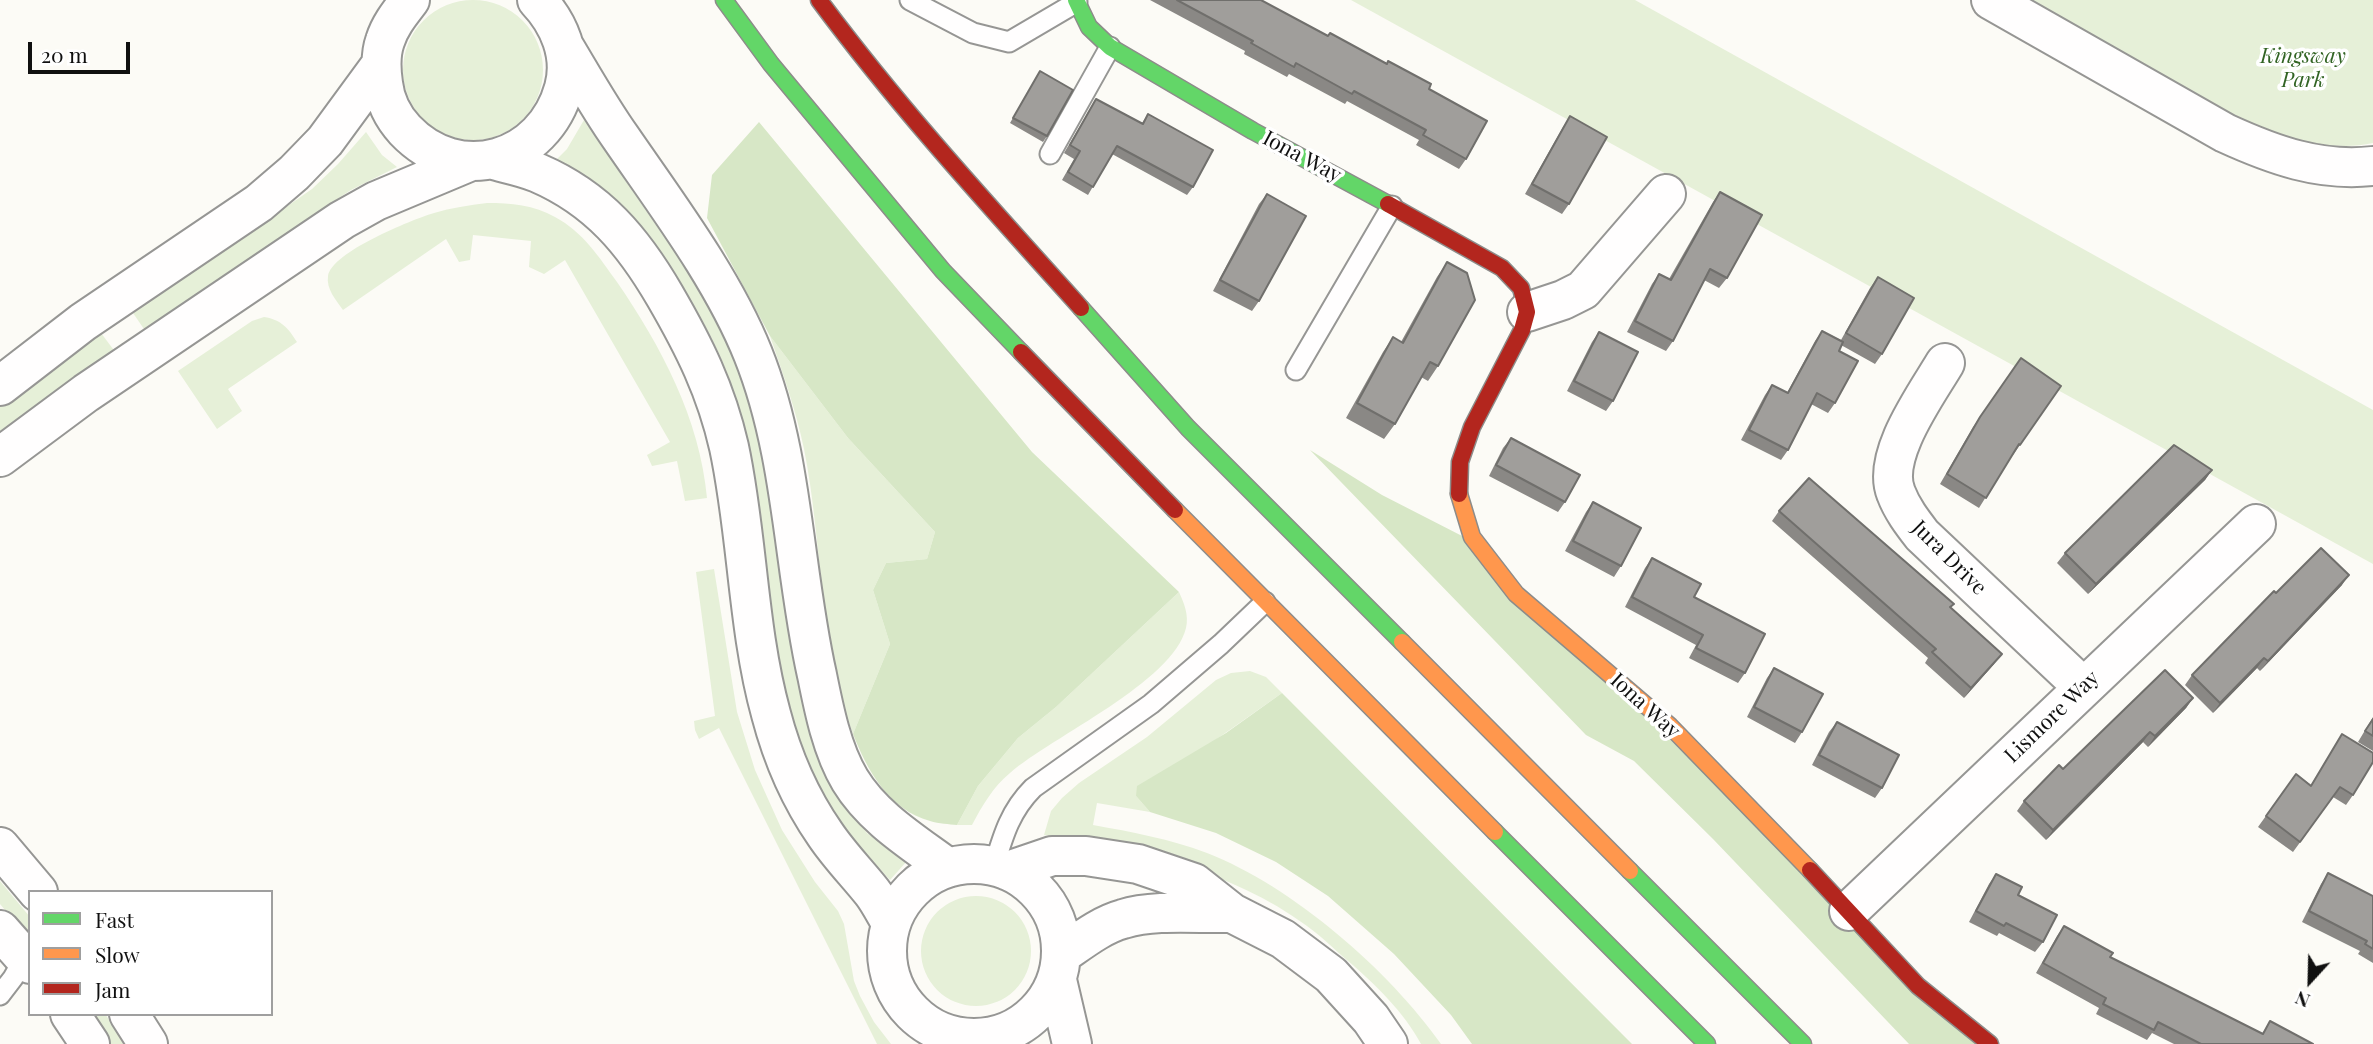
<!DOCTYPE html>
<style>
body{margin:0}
#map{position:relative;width:2373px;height:1044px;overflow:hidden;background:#fcfbf6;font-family:"Playfair Display",serif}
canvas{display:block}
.legend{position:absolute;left:28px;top:890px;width:245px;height:126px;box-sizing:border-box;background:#fff;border:2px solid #9f9f9f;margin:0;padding:9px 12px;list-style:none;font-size:21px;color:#101010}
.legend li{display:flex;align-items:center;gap:14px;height:35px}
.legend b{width:35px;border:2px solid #9f9f9f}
.north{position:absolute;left:2275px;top:946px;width:70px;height:70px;-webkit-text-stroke:5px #fff;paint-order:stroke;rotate:202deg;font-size:19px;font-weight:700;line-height:28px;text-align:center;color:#101010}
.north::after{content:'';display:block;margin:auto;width:24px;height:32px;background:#101010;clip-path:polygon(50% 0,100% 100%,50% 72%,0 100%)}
.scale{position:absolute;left:28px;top:42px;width:102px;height:32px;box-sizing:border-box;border:4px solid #101010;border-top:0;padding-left:9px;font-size:21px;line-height:24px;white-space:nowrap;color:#101010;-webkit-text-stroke:5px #fff;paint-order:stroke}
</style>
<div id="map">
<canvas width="2373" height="1044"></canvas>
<ul class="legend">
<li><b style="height:9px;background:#63d668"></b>Fast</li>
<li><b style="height:9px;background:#ff974d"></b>Slow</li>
<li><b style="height:9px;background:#b3261e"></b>Jam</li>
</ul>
<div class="north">N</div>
<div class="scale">20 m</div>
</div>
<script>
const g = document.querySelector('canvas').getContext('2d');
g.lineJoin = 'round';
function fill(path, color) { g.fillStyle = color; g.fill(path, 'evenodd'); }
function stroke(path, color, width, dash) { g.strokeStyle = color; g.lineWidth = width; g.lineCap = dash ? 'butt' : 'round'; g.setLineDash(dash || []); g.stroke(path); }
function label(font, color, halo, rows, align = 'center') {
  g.font = font + ' "Playfair Display",serif'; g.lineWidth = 7; g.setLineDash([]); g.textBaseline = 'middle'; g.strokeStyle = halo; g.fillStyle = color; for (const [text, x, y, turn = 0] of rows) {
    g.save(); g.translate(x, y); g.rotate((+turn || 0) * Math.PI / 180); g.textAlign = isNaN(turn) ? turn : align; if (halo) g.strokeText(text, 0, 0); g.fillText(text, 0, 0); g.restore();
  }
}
const green = new Path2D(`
 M403 70a70 70 0 1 1 140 0a70 70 0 1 1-140 0Z
 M1351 0H1635L2373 410V564Z
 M2022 0H2373V143C2298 160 2203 100 2139 65 2100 43 2061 22 2022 0Z
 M584 120 695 282 734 355 746 386 769 471 786 614 805 716 817 749 848 809 867 833 907 861 890 880C865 853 840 826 822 793 754 670 779 522 734 392 722 357 704 318 681 289 668 272 653 257 639 241 623 223 597 188 579 174 572 169 564 165 556 160L567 149Z
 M366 132 382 155 397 167 351 190 322 209 146 332 133 313 312 189 338 164Z
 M487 203C511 203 534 205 555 217 583 232 599 257 617 282 661 346 700 419 707 498L685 501 677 461 652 466 647 455 670 442 565 260 544 274 529 267 531 241 473 235 470 260 459 262 446 239 343 310C336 300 326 289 328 276 332 252 411 220 434 213 451 208 469 205 487 203Z
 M264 317C282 320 288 328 297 342L228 389 242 411 217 429 178 371 252 321Z
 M101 333 116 353 0 432V404Z
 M770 336 848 438 935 532 927 559 886 563 873 590 890 644 853 734C818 643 823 544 804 449 796 410 783 374 770 336Z
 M714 569 737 712 755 770 782 830 815 882 838 911 844 924 854 981 860 996 874 1022 891 1044H877L719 728 699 739 695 730 694 721 715 716 696 572Z
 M1179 592C1184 603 1189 615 1186 628 1173 682 1053 736 1010 773 993 787 982 806 972 825H957L978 786 1018 738 1056 707Z
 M1250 671 1266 677 1282 693 1136 796 1150 812 1097 803 1093 825C1132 832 1170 839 1207 853 1292 886 1389 970 1441 1044H1421C1404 1012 1375 984 1348 961 1334 949 1321 936 1307 926 1231 870 1136 849 1044 835L1051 811 1062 798 1079 783 1147 737 1216 680 1231 673Z
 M0 881 30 917V940L0 904Z
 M921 951a55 55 0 1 1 110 0a55 55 0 1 1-110 0Z
 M87 1014H105L126 1044H108Z`);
const forest = new Path2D(`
 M759 122 1032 452 1179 592 1056 707 1018 738 978 786 957 825C949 824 939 824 930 821 889 810 867 770 853 734L890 644 873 590 886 563 927 559 935 532 848 438 770 336 707 218 712 175Z
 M1310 450 1382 495 1466 538 1978 1044H1909L1713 839 1634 761 1586 735Z
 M1282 693 1632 1044H1472L1451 1015 1394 954 1328 896 1276 862 1216 833 1150 812 1136 796 1137 786 1226 733Z`);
const lane = new Path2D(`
 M910 0 973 33 1009 42 1077 2
 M1050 154 1110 47
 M1296 370 1392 206
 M994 866C1003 836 1010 811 1033 788L1151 704 1221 644 1265 602
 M0 995 13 978 25 957`);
const street = new Path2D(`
 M410 0C400 13 390 25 385 41 380 55 381 69 383 83 385 101 393 117 405 130 459 187 544 161 564 88 573 56 559 23 537 0
 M1991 0 2225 133C2273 155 2320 172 2373 166
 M565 48C583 78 601 110 621 138 667 205 723 279 753 354 794 456 793 569 817 675 824 710 832 750 850 780 873 818 913 842 948 868
 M493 160C508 164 524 167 538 173 598 199 633 241 665 296 694 346 716 390 729 447 748 535 747 627 771 714 782 756 800 798 825 834 839 855 856 872 872 892 879 901 885 913 891 923
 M1527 312 1563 300 1583 290 1666 194
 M1945 363C1926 395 1881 456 1896 493 1902 509 1912 522 1922 535L2083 687
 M0 386 83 322 259 203 294 173 325 141 380 66
 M0 457 86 393 342 220 376 201 469 162
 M0 847 38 892
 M887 951a87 87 0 1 1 174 0a87 87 0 1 1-174 0Z
 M1008 871 1052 856H1086L1138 864 1194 883 1232 913 1283 939 1331 975 1371 1019 1388 1044
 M1849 911 2256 524
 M0 930 30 964
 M1062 954C1081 941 1101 925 1123 919 1155 909 1198 914 1232 913
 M1057 980 1072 1044
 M70 1014 90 1044
 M129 1014 148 1044`);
const fast = new Path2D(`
 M724 0 771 64 943 271 1021 352
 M1076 0 1089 27 1110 47 1253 131 1388 204
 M1081 308 1188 428 1402 642
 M1495 832 1707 1044
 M1630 871 1803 1044`);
const slow = new Path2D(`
 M1459 494 1472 537 1516 594 1670 726 1810 870
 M1175 510 1495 832
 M1402 642 1630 871`);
const jam = new Path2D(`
 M819 0C899 108 991 208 1081 308
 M1388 204 1502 268 1521 288 1527 312 1522 330 1472 427 1460 462 1459 494
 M1021 352 1175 510
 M1810 870 1918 986 1990 1044`);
const wall = new Path2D(`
 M1150 0H1261L1429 89 1466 159 1459 169 1416 145 1419 140 1347 101 1345 104 1289 74 1287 77 1244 54 1245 51Z
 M1040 71 1047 136 1043 142 1010 123Z
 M1096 99 1142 123 1148 114 1193 187 1187 195 1112 154 1088 195 1062 180 1074 159 1064 153Z
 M1570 116 1569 204 1562 214 1525 194 1563 127Z
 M1720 192 1727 278 1719 288 1704 280 1673 341 1666 351 1627 332 1652 284 1659 274 1669 279 1713 202Z
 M1267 194 1259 301 1252 311 1213 291 1259 204Z
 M1447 262 1438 366 1428 381 1421 377 1395 424 1384 439 1346 418 1383 352 1393 337 1401 342 1437 277Z
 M1878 277 1882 354 1875 364 1841 345 1839 351 1835 403 1828 413 1811 404 1788 450 1781 460 1741 440 1765 395 1772 385 1787 393 1815 341 1822 331 1841 340 1870 288Z
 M1599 332 1613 401 1606 411 1567 391 1592 342Z
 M2021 358 2061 386 2013 455H2012L1979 508 1940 484 1973 427Z
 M1511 438 1565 502 1558 512 1489 476 1503 448Z
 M2212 470 2205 480 2088 594 2057 563 2065 553Z
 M1593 502 1621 566 1614 577 1565 551 1586 512Z
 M1779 511 1954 604 1951 608 1994 664 1964 698 1925 663 1928 658 1772 521Z
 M1652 558 1694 597 1745 673 1738 683 1689 658 1696 645 1625 607 1645 568Z
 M2342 585 2260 671 2257 668 2213 713 2185 685 2192 675 2276 593Z
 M1774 668 1802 732 1795 743 1747 717 1767 678Z
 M2193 698 2186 708 2148 747 2143 742 2046 840 2017 811 2024 801 2063 769Z
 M2373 717V751L2358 742Z
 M1837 722 1882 788 1875 798 1812 765 1829 732Z
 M2342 734 2353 795 2346 805 2333 797 2293 852 2258 827 2296 774 2311 785Z
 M2328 873 2373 896V963L2358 954 2360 951 2302 922 2321 884Z
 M1996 874 2018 895 2043 942 2035 952 1999 933 1997 936 1969 922 1989 884Z
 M2064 926 2110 957 2262 1034 2270 1021 2313 1044H2174L2152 1033 2147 1040 2096 1014 2099 1008 2036 973 2057 936Z`);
const shadedWall = new Path2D(`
 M2212 470 2205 480 2088 594 2096 584Z
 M2349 575 2342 585 2260 671 2268 661Z
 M2002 654 1994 664 1964 698 1971 688Z
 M2264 658 2257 668 2213 713 2220 703Z
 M2193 698 2186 708 2148 747 2155 736Z
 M2150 732 2143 742 2046 840 2053 830Z`);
const building = new Path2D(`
 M1177 0H1261L1328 36 1330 33 1387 64 1388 61 1431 84 1429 89 1487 121 1466 159 1423 135 1426 130 1354 91 1352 94 1296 63 1294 67 1251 43 1253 41Z
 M1040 71 1073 90 1047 136 1013 118Z
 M1096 99 1143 124 1148 114 1213 150 1193 187 1117 146 1093 187 1068 172 1080 151 1070 145Z
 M1570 116 1607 137 1569 204 1532 184Z
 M1720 192 1762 215 1727 278 1710 269 1673 341 1635 321 1659 274 1671 280Z
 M1267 194 1306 216 1259 301 1220 280Z
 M1447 262 1467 273 1475 300 1438 366 1430 362 1395 424 1357 403 1393 337 1403 343Z
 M1878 277 1914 298 1882 354 1846 333Z
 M1822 331 1843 342 1839 351 1858 361 1835 403 1817 393 1788 450 1749 430 1772 385 1788 393Z
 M1599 332 1638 352 1613 401 1574 381Z
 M2021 358 2061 386 2020 445 2019 444 1986 498 1947 474 1980 417Z
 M1511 438 1580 475 1565 502 1496 465Z
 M2174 445 2212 470 2096 584 2065 553Z
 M1809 478 1954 604 1950 607 2002 654 1971 688 1932 652 1936 649 1779 511Z
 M1593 502 1641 528 1621 566 1573 541Z
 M2321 548 2349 575 2268 661 2264 658 2220 703 2192 675 2274 591 2276 593Z
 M1652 558 1701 584 1694 597 1765 634 1745 673 1696 648 1703 635 1632 597Z
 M1774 668 1823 694 1802 732 1754 707Z
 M2165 670 2193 698 2155 736 2150 732 2053 830 2024 801 2059 765 2063 769Z
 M2373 719V736L2365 731Z
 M1837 722 1899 755 1882 788 1819 755Z
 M2342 734 2373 753V762L2353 795 2340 787 2300 842 2266 816 2296 774 2311 786Z
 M2328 873 2373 896V949L2365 944 2367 941 2309 911Z
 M1996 874 2022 887 2018 895 2057 915 2043 942 2006 923 2004 926 1976 911Z
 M2064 926 2113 953 2110 957 2263 1034 2270 1021 2313 1044H2201L2158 1022 2154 1030 2103 1004 2106 998 2043 963Z`);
const parkNames = [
 ["Kingsway",2303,56],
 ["Park",2303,80]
];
const streetNames = [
 ["Iona Way",1302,157,28],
 ["Jura Drive",1949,558,45],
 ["Iona Way",1645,706,42],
 ["Lismore Way",2052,717,-44]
];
fill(green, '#e6f0d8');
fill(forest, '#d7e7c6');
stroke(lane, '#969694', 23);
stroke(street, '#969694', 42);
stroke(fast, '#8d8c8a', 19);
stroke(slow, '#8d8c8a', 19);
stroke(jam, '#8d8c8a', 19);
stroke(lane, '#fffefe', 19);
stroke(street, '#fffefe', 38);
stroke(fast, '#63d668', 16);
stroke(slow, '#ff974d', 16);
stroke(jam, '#b3261e', 16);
fill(wall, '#8a8885');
fill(shadedWall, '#706f6c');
fill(building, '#a09e9b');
stroke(building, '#706f6c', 2);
label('italic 21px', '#326424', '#fff', parkNames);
label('21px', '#101010', '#fff', streetNames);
</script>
